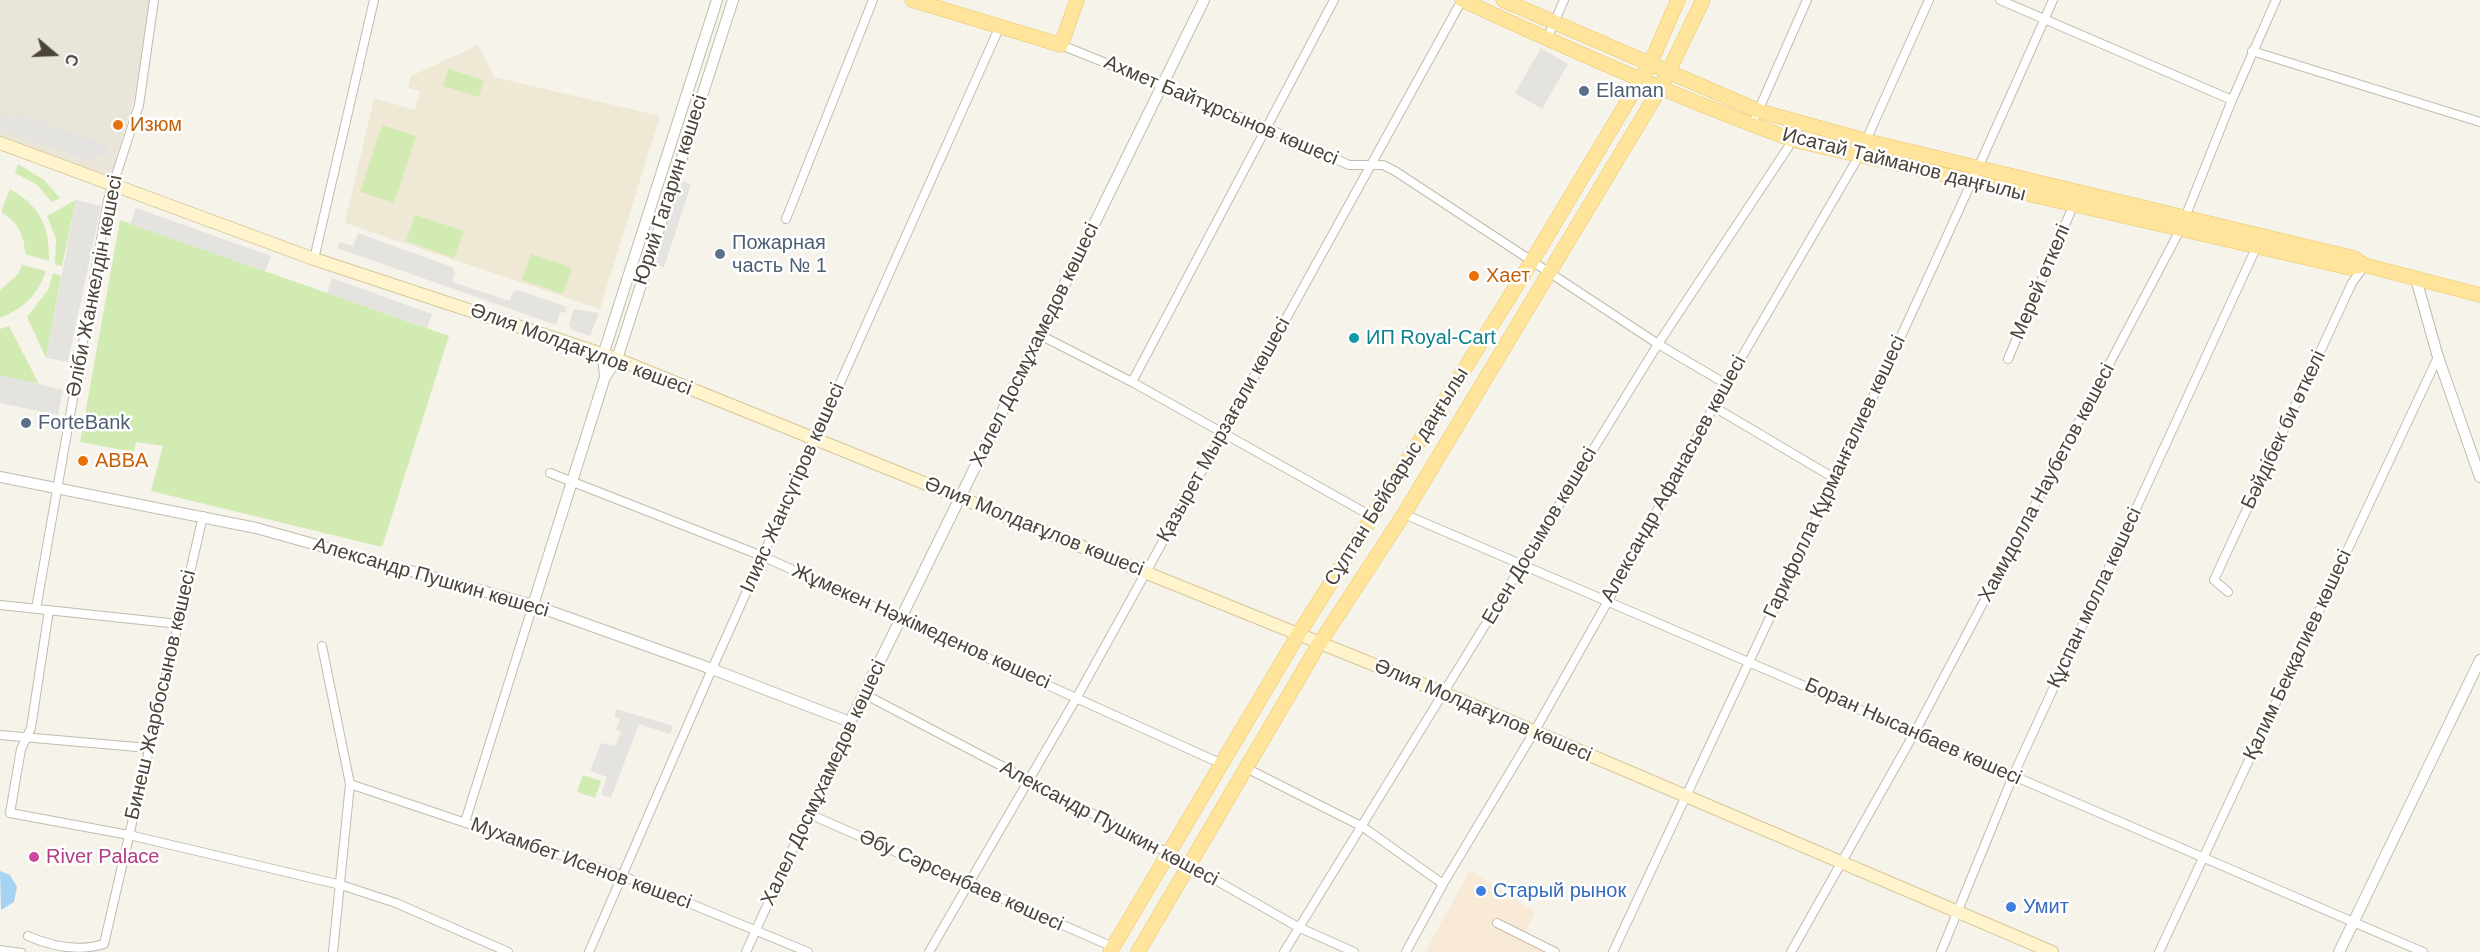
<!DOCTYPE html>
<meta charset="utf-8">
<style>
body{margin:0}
#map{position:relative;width:2480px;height:952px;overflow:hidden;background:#f6f3eb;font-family:Helvetica,sans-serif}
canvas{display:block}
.north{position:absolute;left:24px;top:24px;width:60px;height:60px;-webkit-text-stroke:4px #fff;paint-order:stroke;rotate:109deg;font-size:16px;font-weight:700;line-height:24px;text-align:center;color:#4b4438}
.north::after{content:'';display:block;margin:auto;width:21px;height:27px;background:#4b4438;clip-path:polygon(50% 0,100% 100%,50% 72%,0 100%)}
</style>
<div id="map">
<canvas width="2480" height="952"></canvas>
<div class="north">С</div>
</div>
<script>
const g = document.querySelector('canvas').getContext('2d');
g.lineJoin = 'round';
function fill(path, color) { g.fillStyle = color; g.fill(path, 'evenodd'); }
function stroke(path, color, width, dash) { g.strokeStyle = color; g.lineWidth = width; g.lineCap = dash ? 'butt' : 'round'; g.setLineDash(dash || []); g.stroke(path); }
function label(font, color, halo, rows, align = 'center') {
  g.font = font + ' Helvetica,sans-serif'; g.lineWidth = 5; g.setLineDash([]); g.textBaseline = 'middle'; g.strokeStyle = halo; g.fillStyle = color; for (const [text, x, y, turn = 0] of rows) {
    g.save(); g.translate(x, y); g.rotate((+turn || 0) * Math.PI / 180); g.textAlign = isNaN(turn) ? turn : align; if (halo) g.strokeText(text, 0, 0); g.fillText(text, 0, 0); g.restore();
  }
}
const residential = new Path2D(`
 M0 0H151L134 100 110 178 0 139Z`);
const commercial = new Path2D(`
 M1470 870 1535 912 1524 937 1549 952H1425Z`);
const education = new Path2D(`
 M478 45 494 77 660 116 600 309 345 223 374 98 415 110 420 91 408 88 411 76Z`);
const green = new Path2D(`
 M448 69 484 80 479 97 443 86Z
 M382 125 416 136 394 203 360 192Z
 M18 164 44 180 60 198 52 202 36 184 15 173Z
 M10 189C40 206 50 227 49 261L25 254C25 236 17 221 1 212Z
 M76 200 62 266 55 265 56 239 47 216Z
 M415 215 464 231 454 258 406 241Z
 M120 220 449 336 382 547 151 491 163 446 136 442 134 452 80 442Z
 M531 254 572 268 563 294 522 280Z
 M22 265 46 271C37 296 24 308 0 318V290L18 274Z
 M53 273 61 276 46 358 27 317 48 290Z
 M9 326 39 384 0 376V329Z
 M583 775 601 781 595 798 577 792Z`);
const parking = new Path2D(`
 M1541 48 1568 64 1542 109 1515 93Z
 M0 107 6 109 4 115 14 118 16 113 108 145 104 157 93 153 90 161 0 129Z
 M680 179 691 185 664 267 653 265Z
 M76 200 101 206 68 362 46 358Z
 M136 208 271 256 265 271 130 224Z
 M358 233 452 267 455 273 452 282 510 301 513 291 518 290 567 307 565 313 560 312 556 325 337 248 340 242 353 246Z
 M332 278 432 314 427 328 327 293Z
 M574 309 599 313 590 336 572 330 569 324Z
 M0 375 63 390 58 415 0 403Z
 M617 709 673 726 670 734 639 724 611 798 601 794 607 777 590 771 601 743 615 746 621 732 616 730 620 719 614 716Z`);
const water = new Path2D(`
 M0 871 10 875 17 887 14 902 1 910Z`);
const pedestrian = new Path2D(`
 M0 949 22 952`);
const minor = new Path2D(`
 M2000 0 2232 100
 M1547 39 1564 0
 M1061 45 1267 128 1349 165H1383L1395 171 1658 344 1726 384
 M2252 51 2480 122
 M1752 125 1807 0
 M786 219 873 0
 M314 259 374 0
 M1040 335 1132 382 1373 517
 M2008 359 2073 206
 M1132 382 1334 0
 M1714 407 1834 478
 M550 473 762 556 1222 764
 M1404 514C1744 658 2083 807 2423 952
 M2228 592 2214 580 2352 283 2364 266
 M0 605 179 624
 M36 609 108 200 139 105 154 0
 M49 610 31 728 21 749 10 813 129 835 341 885 396 903 508 952
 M322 646 350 784 333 952
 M864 694 1168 853 1298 927 1354 952
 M0 735 148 748
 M1246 768 1363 827 1443 884
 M350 784 623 876 808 952
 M809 814 1113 947
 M465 822 533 605
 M1497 923 1555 952
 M28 936C53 947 78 952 104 944L203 516
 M589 952 712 669 1000 26
 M746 952 850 722
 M929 952 1077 697 1462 0
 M1284 952 1658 344 1793 140 1800 123
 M1406 952 1443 884 1534 732 1608 601 1726 384 1859 156 1929 0
 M1613 952C1761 635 1912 320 2053 0
 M1791 952 1915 732 2180 230 2232 100 2276 0
 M1941 952 2013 776 2256 248
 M2159 952 2438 357`);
const tertiary = new Path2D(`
 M2416 279 2438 357 2480 477
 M605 377 603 355 717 0
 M0 477 256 528 533 605 712 669 850 722 1204 0
 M533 605 605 377 617 359 733 0
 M2339 952 2480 660`);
const secondary = new Path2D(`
 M0 143 314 259 617 359 1444 693 2052 952`);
const primary = new Path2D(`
 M912 0 1061 45 1077 0
 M1462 0C1570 50 1681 99 1793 140L2350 268 2364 265
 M1503 0 1759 111 1867 141 2354 258 2364 265 2480 295
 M1110 952 1298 635 1532 261 1650 64 1678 0
 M1138 952 1319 644 1404 514 1661 87 1703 0`);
const markers = [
 [1584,91,6,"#5c6f8a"],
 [118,125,6,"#e8710a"],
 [720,254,6,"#5c6f8a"],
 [1474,276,6,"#e8710a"],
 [1354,338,6,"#0f9aa8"],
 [26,423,6,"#5c6f8a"],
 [83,461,6,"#e8710a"],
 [34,857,6,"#d1479c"],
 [1481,891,6,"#3f7fe0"],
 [2011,907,6,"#3f7fe0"]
];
const serviceNames = [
 ["Elaman",1596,91],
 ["Пожарная",732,243],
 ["часть № 1",732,266],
 ["ForteBank",38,423]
];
const streetNames = [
 ["Ахмет Байтұрсынов көшесі",1221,111,23],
 ["Исатай Тайманов даңғылы",1904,165,14],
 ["Юрий Гагарин көшесі",671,190,-72],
 ["Мерей өткелі",2041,282,-67],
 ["Әліби Жанкелдін көшесі",95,286,-79],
 ["Халел Досмұхамедов көшесі",1035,345,-64],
 ["Әлия Молдағұлов көшесі",581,350,20],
 ["Қазырет Мырзағали көшесі",1224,430,-61],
 ["Бәйдібек би өткелі",2284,430,-65],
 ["Сұлтан Бейбарыс даңғылы",1397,477,-58],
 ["Гарифолла Құрманғалиев көшесі",1835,477,-65],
 ["Александр Афанасьев көшесі",1674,479,-61],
 ["Хамидолла Наубетов көшесі",2047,483,-62],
 ["Ілияс Жансүгіров көшесі",793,488,-66],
 ["Әлия Молдағұлов көшесі",1034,527,22],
 ["Есен Досымов көшесі",1540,536,-59],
 ["Александр Пушкин көшесі",431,578,16],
 ["Құспан молла көшесі",2095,598,-65],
 ["Жұмекен Нәжімеденов көшесі",921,627,24],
 ["Қалим Бекқалиев көшесі",2298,655,-65],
 ["Бинеш Жарбосынов көшесі",161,695,-77],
 ["Әлия Молдағұлов көшесі",1483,711,23],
 ["Боран Нысанбаев көшесі",1913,732,24],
 ["Халел Досмұхамедов көшесі",824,783,-65],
 ["Александр Пушкин көшесі",1109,824,28],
 ["Мухамбет Исенов көшесі",581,864,20],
 ["Әбу Сәрсенбаев көшесі",961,881,24]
];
const foodNames = [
 ["Изюм",130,125],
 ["Хает",1486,276],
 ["ABBA",95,461]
];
const cultureNames = [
 ["ИП Royal-Cart",1366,338]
];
const hotelNames = [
 ["River Palace",46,857]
];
const shopNames = [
 ["Старый рынок",1493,891],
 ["Умит",2023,907]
];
fill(residential, '#eae5d9');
fill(commercial, '#f8ead6');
fill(education, '#efe8d5');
fill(green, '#d1ebb3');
fill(parking, '#e5e3df');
fill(water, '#a6d2f4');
stroke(pedestrian, '#c2bbad', 8);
stroke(minor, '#c2bbad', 10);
stroke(tertiary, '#c2bbad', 12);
stroke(secondary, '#d7c89a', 14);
stroke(primary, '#e9c466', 15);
stroke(pedestrian, '#fff', 6);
stroke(minor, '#fff', 8);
stroke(tertiary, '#fff', 10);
stroke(secondary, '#fff4cc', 12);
stroke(primary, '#ffe59b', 14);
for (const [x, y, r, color] of markers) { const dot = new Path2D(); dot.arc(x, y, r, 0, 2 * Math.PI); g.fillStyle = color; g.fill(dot); stroke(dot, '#fff', 2); }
label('20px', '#4e5e75', '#fff', serviceNames, 'left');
label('20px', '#4b4438', '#fff', streetNames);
label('20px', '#c56008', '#fff', foodNames, 'left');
label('20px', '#0d838f', '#fff', cultureNames, 'left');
label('20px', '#b23c85', '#fff', hotelNames, 'left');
label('20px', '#366cbe', '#fff', shopNames, 'left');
</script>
